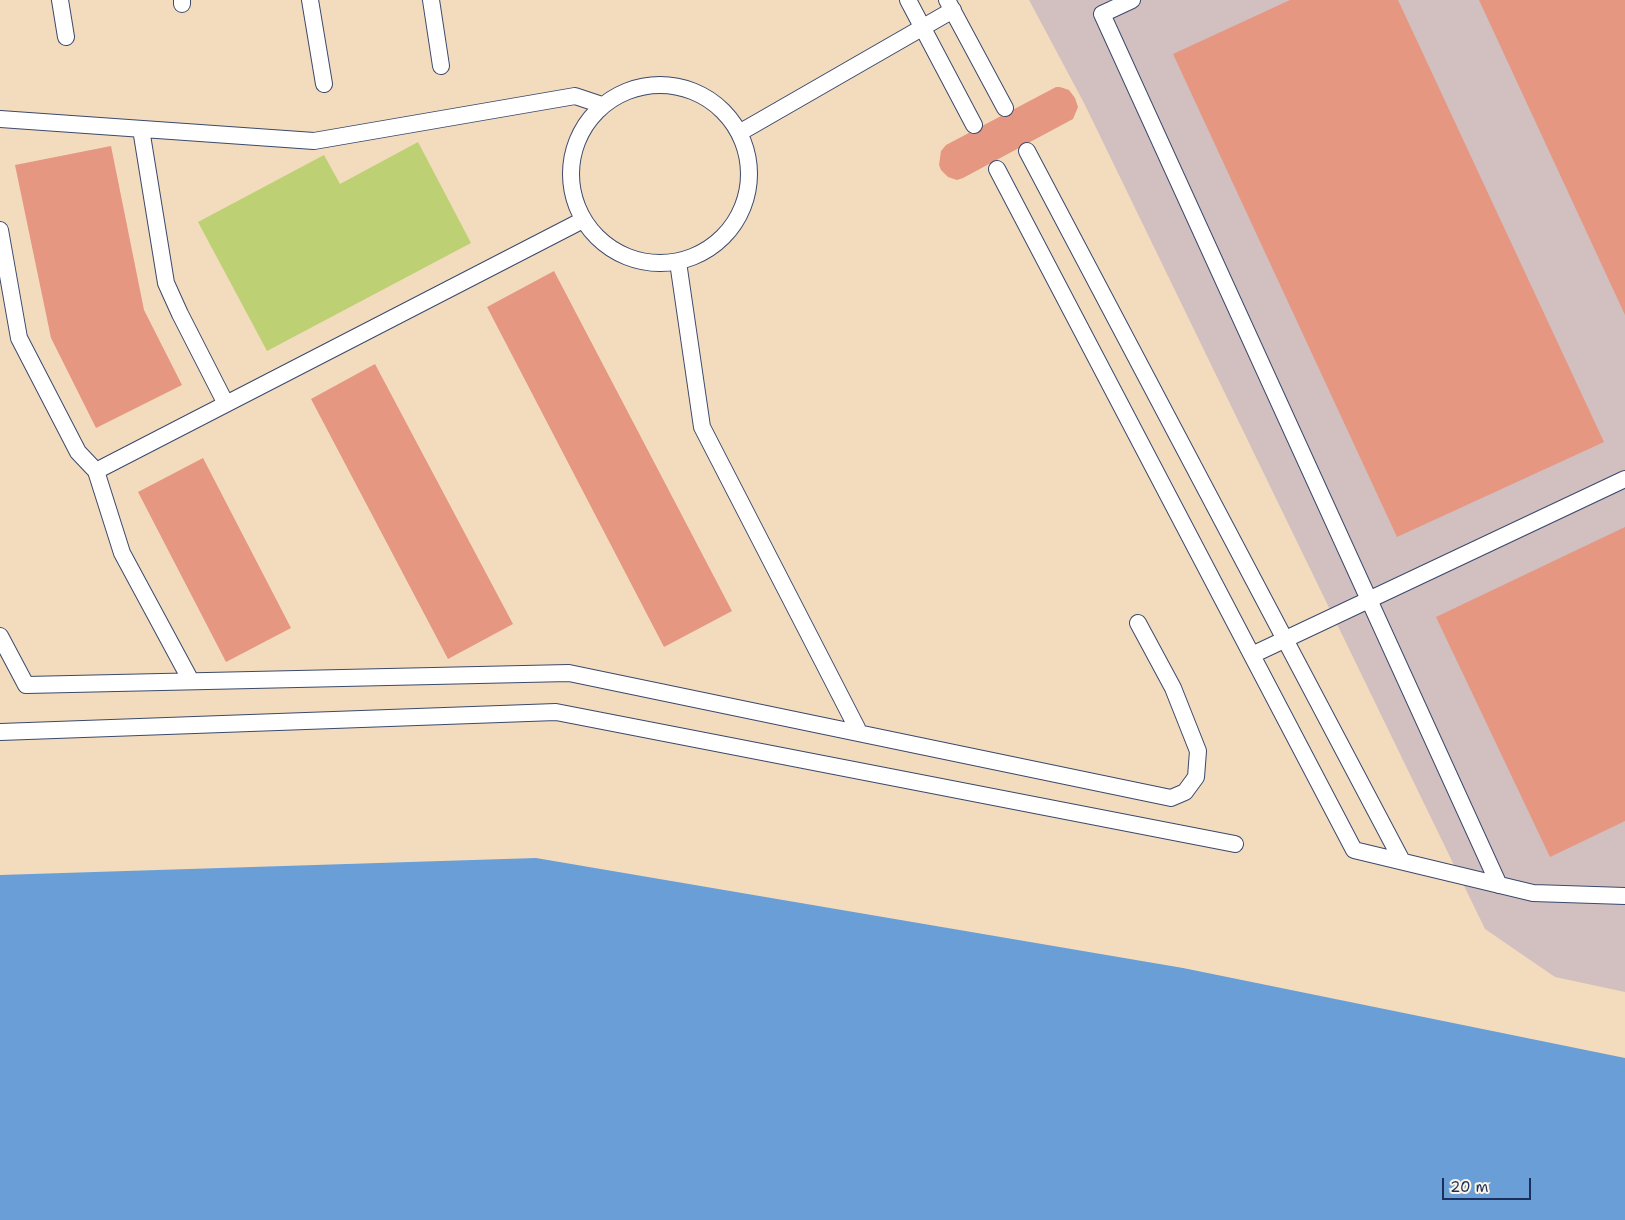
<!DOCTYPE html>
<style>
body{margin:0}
#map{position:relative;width:1625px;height:1220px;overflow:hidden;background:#f3dcbd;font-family:"Shantell Sans",sans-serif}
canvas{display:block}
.scale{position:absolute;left:1442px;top:1178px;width:89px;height:22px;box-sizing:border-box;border:2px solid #1b2f5e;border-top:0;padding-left:6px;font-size:15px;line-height:18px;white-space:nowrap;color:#1b2f5e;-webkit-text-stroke:4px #fcf5e5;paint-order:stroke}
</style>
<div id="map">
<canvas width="1625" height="1220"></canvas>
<div class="scale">20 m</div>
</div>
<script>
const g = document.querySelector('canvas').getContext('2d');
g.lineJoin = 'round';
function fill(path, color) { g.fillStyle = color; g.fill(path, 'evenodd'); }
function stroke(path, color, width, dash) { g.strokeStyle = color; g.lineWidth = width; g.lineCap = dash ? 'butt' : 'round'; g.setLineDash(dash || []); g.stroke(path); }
const industrial = new Path2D(`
 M1029 0H1625V992L1555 977 1485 929 1084 103Z`);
const green = new Path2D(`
 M418 142 471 243 267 351 198 222 324 155 340 184Z`);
const water = new Path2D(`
 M536 858 1183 968 1625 1058V1220H0V875Z`);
const building = new Path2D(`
 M1290 0H1398L1604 442 1397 537 1173 54Z
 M1479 0H1625V315Z
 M1056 87H1060L1069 90 1075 98 1078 107 1073 119 963 178 957 180 948 177 941 170 939 165 941 151 946 145Z
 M111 146 144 310 182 385 96 428 51 338 15 165Z
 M554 271 732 611 664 647 487 307Z
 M375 364 513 624 448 659 311 399Z
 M203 458 291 628 226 662 138 492Z
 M1625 527V821L1550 857 1436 617Z`);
const service = new Path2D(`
 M60 0 66 37
 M182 0V4
 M310 0 324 84
 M431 0 441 66
 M908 0 974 125
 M947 0 1005 108
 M1132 0 1102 14 1499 885
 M571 174a89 89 0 1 1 178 0a89 89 0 1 1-178 0Z
 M0 119 314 141 575 96 602 105
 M141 129 166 283 180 314 226 404
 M739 133 953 10
 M1027 151 1402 861
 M997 169 1354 850 1533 893 1625 896
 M0 230 19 338 78 452 96 471 122 553 191 681
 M678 262 702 427 857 728
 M96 471 583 220
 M0 636 26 685 569 673 1171 798 1185 792 1196 777 1198 751 1173 688 1138 623
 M1252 655 1625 479
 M0 732 556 712 1235 844`);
fill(industrial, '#d2bfc0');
fill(green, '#bdd073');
fill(water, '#699fd6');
fill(building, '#e59781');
stroke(service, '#3b496c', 18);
stroke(service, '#fff', 16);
</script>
